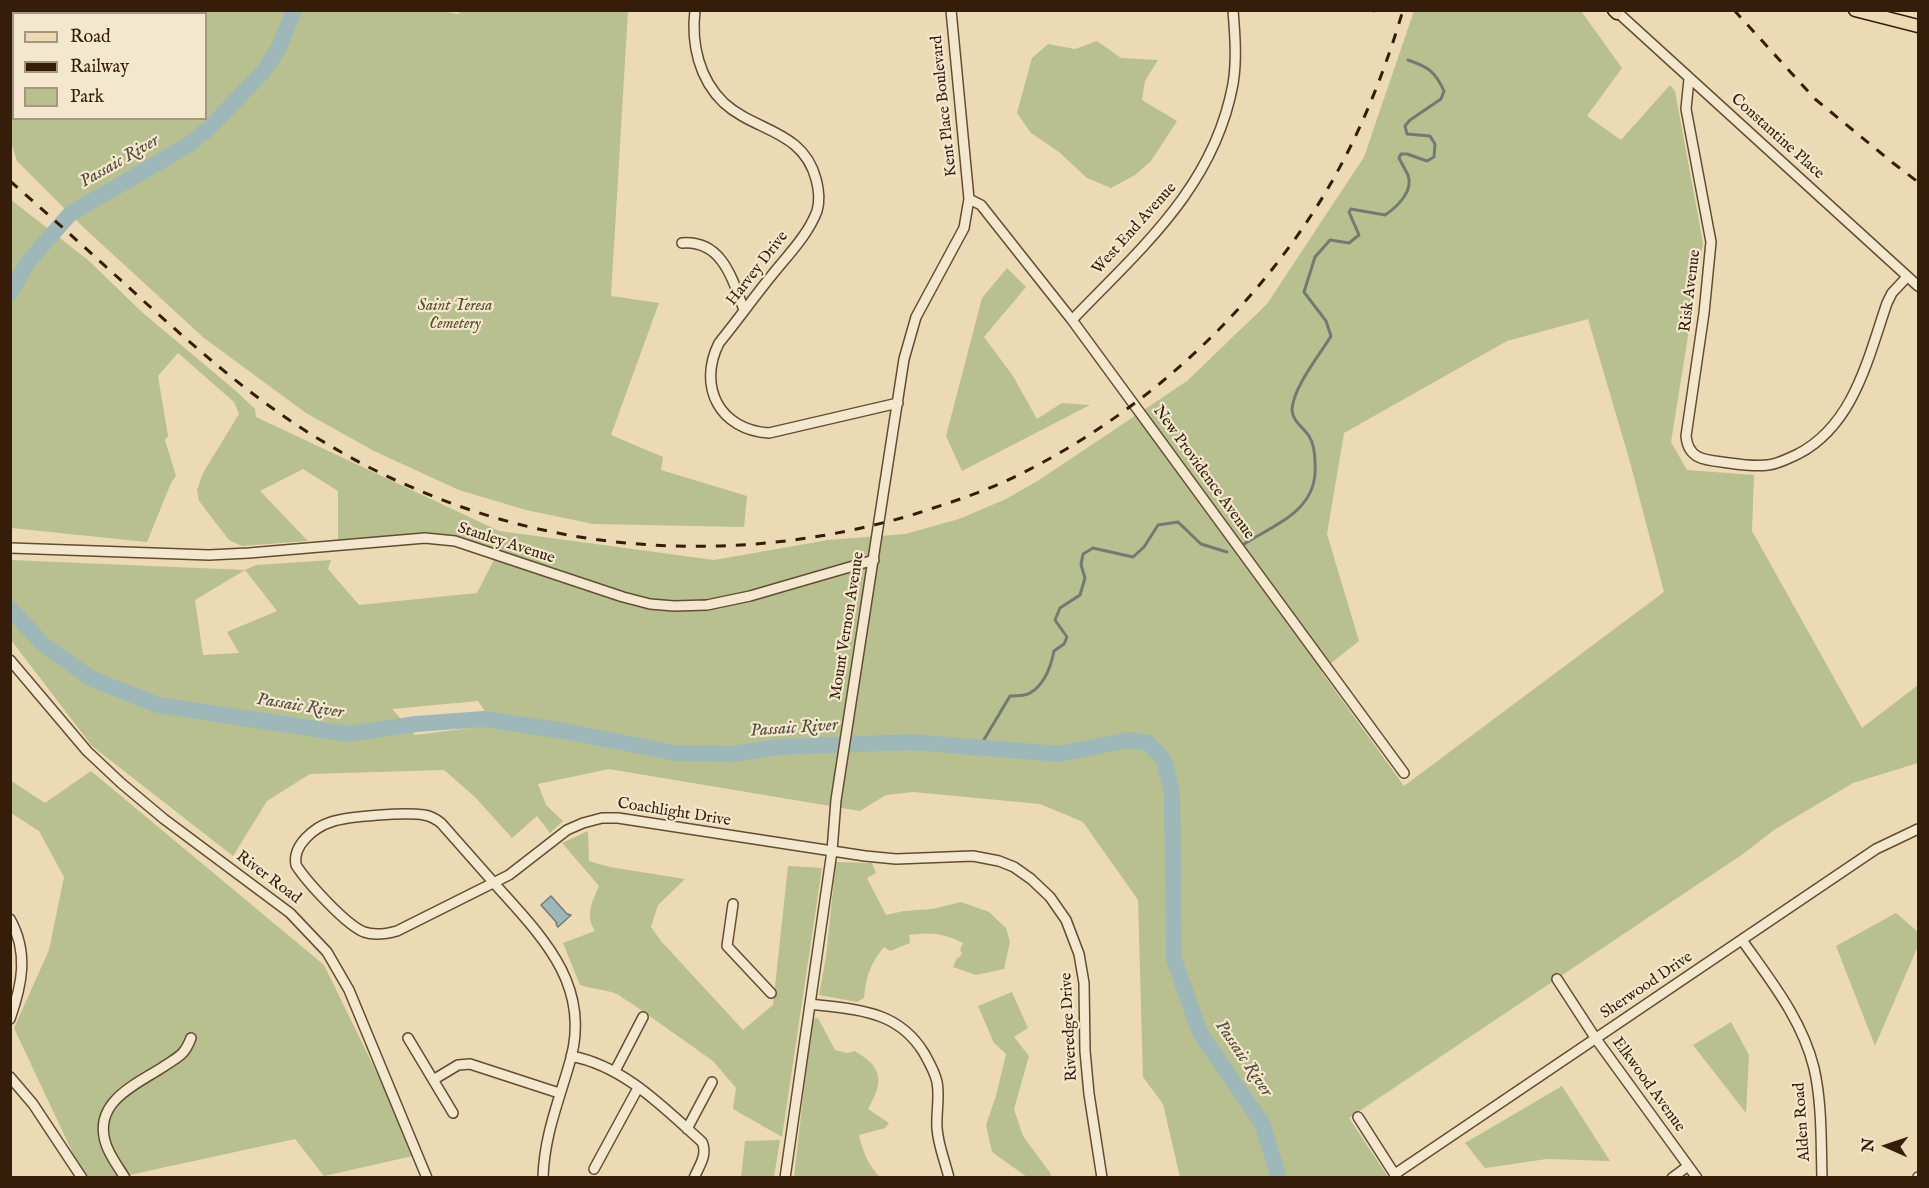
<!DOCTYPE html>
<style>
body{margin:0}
#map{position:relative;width:1929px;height:1188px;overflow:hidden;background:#ecdab4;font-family:"IM FELL English",serif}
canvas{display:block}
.frame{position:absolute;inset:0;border:12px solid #361d09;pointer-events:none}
.legend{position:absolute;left:12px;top:12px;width:195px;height:108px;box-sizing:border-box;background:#f3e7ce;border:2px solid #a7967f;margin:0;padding:8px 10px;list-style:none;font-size:18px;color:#361d09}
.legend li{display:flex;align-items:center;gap:12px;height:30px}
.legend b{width:30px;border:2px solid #a7967f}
.north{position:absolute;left:1857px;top:1116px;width:60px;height:60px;-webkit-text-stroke:4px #f3e7ce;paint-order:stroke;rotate:273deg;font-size:16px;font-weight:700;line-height:24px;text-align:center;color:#361d09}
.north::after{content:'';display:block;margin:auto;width:21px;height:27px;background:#361d09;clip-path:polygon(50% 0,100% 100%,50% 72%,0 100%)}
</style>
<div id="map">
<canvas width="1929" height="1188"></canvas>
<div class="frame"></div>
<ul class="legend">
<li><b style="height:8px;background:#ecdab4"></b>Road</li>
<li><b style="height:8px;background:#361d09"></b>Railway</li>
<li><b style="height:16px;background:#b7c08e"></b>Park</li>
</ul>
<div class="north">N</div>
</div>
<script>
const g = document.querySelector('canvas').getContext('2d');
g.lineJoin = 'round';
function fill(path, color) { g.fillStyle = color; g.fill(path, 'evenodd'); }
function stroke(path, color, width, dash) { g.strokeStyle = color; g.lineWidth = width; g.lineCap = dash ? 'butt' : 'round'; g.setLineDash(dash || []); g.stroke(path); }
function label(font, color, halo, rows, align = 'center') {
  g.font = font + ' "IM FELL English",serif'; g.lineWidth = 4.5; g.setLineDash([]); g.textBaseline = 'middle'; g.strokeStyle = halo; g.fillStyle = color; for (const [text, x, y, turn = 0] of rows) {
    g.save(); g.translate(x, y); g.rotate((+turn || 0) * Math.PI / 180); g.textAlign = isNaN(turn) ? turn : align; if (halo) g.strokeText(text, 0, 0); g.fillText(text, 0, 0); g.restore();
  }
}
const green = new Path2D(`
 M443 11 458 14 462 10 628 11 611 296 659 303 611 435 663 457 661 470 747 496 744 527 593 524 526 510 459 490 374 451 306 413 204 338 82 226 17 161 11 142V95L13 93 14 118H206V14H101V11Z
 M1414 11H1581L1622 68 1587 116 1621 140 1670 85 1675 91 1703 243 1671 442 1687 470 1754 475 1752 531 1862 728 1918 685V763L1853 783 1774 830 1743 854 1349 1118 1388 1177H1180L1163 1104 1143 1077 1138 900 1083 822 1040 804 913 792 886 795 860 811 609 769 538 784 546 805 563 821 550 833 537 816 512 838 475 797 444 770 310 774 267 801 233 856 92 746 11 640V560L245 570 256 565 331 560 328 569 359 605 477 593 498 552 438 536 338 545V491L303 469 260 491 308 541 242 546 229 540 199 501 197 490 203 473 239 414 234 402 178 353 158 376 168 436 165 440 176 476 171 483 147 542 11 528 10 199 88 260 143 313 236 391 255 409 256 417 499 531 714 560 828 540 905 534 959 519 1006 499 1039 480 1187 381 1267 304 1364 157ZM1588 319 1630 462 1664 592 1404 786 1321 671 1359 641 1327 534 1344 433 1507 341ZM245 570 277 611 227 632 239 653 203 655 195 600ZM478 701 494 725 415 735 392 709Z
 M1097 41 1121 58 1158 60 1145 81 1142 100 1177 121 1151 161 1135 175 1111 188 1087 178 1059 152 1031 133 1017 113 1032 58 1048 44 1075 49Z
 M1007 268 1026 287 984 337 1013 376 1037 419 1062 403 1090 405 962 471 946 436 982 298Z
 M91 771 324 965 417 1155 324 1176 295 1139 120 1177H84L14 1028 49 950 64 877 39 831 11 813 10 780 45 803Z
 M588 831 589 861 610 867 685 879 658 905 651 927 661 941 743 1030 773 1005 788 866 822 868 782 1137 733 1109 736 1088 713 1061 634 1005 621 997V996C608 989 594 990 580 985L563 943 595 931C585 915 592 902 599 886L562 843Z
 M836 862 872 863 876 873 867 878 886 915 904 911 932 909 961 902 989 912 1006 928 1010 942 1004 969 976 975 953 967 957 958 960 957 962 953 960 950 963 943C942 933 932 932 909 935L910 943 890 951 884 947C870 964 866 977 864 998L857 1002 819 995 826 957Z
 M1896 913 1918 932V946L1875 1046 1836 946Z
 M1012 992 1028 1028 1014 1037 1029 1056 1014 1109 1023 1136 1051 1174 1050 1177H1027L992 1152 986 1125 996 1096 1006 1054 994 1043 978 1006Z
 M818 1018 835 1050 847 1053 855 1051C883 1068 884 1081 868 1109L889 1123 885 1128 859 1135C863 1152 868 1165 880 1177H794L812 1019Z
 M1731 1022 1749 1055 1746 1113 1693 1045Z
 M1562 1086 1610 1161 1547 1159 1485 1168 1465 1143Z
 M780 1140 774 1177H741L745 1141Z`);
const water = new Path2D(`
 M551 896 567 914 571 915 558 927 556 924 557 923 541 905Z`);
const stream = new Path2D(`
 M1374 11V10
 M1244 544C1278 523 1319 509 1315 463 1315 454 1314 444 1309 436 1303 427 1292 421 1292 409 1294 386 1319 356 1331 336L1326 321 1304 292 1315 257 1330 240 1349 243 1359 235 1349 212 1351 209 1385 215C1397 207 1414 191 1408 175 1405 169 1402 164 1399 158L1401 154H1407L1427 161 1434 157 1435 144 1430 136 1407 134 1405 126 1410 120 1441 99 1444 91C1435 71 1428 67 1408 60
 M979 748 1010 696C1016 696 1025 696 1030 693 1044 685 1051 666 1054 651L1064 644 1067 637 1055 620 1060 608 1080 595 1085 578 1081 565 1083 554 1093 548 1133 557 1144 547 1158 525 1178 522 1201 544 1227 552`);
const river = new Path2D(`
 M10 293 27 263 70 214 190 144 211 126 263 72 279 48 294 10
 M10 609 44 645 92 679 158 705 348 734 416 724 484 719 564 731 675 753 733 754 779 747 912 742 1060 754 1128 740 1148 743 1164 760 1172 793 1174 959 1200 1033 1262 1123 1279 1178`);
const minor = new Path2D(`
 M695 10C691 44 699 79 724 103 756 132 803 130 816 179 819 190 820 201 817 211 808 235 788 255 772 275 754 297 737 321 719 343 697 387 720 430 769 433L898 403
 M1615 10 1918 286
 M1689 79 1686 109 1711 242 1704 313 1686 436C1688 458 1703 460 1722 462 1737 464 1753 467 1768 465 1778 464 1789 458 1798 454 1854 425 1868 358 1887 303L1892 293 1907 277
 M969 199 981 205 1072 320 1404 773
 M682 243C722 240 732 278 744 310
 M1072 320C1141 248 1214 187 1233 84 1237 60 1235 35 1233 10
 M10 548 209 555 249 553 425 538 455 541 623 597 650 604 674 606 707 605 750 596 874 560
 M10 660 87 751 121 783 164 819 290 913 327 952 349 990 427 1178
 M733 904 727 946 771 993
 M10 919C29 953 22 985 10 1019
 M1742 940C1770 980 1802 1019 1814 1068 1822 1103 1821 1141 1822 1178
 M1557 979 1596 1039 1697 1178
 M811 1004C855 1010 897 1009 924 1053 929 1062 935 1072 937 1082 940 1097 936 1113 937 1128 938 1145 945 1161 949 1178
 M408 1038 453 1113
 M571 1056C624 1066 663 1107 702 1142 708 1155 699 1166 694 1178
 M615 1071 643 1017
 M10 1077 33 1104 82 1178
 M433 1080 458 1065 470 1064 559 1093
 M1358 1117 1397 1178
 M687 1129 712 1082
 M594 1169 638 1088
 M1395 1174 1876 849 1918 829
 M125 1178C118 1166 108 1154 105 1141 94 1101 137 1084 163 1067 179 1056 184 1056 191 1038
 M543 1178C544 1135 560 1098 571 1058 591 982 539 934 494 883L441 823C436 819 431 816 424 815 407 812 348 816 331 822 315 827 292 845 296 865 306 881 346 925 364 932 375 936 386 934 397 931L509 875 567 830 583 823 602 818H618L865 856 896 859 973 856 999 861 1014 867 1031 879 1050 897 1066 920 1079 954 1084 983 1085 1051 1089 1094 1102 1178
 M785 1178 832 851 836 800 904 359 916 317 964 228 969 199 951 10
 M1672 1178 1688 1166
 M1918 1178V1177`);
const major = new Path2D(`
 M1614 10 1617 13
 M1855 10 1918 26`);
const rail = new Path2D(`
 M1734 10 1815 99 1893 163 1918 182
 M10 181C57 222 102 263 148 305 205 356 263 407 329 445 359 463 391 479 423 492 579 558 755 562 915 514 946 504 977 494 1006 481 1131 422 1239 327 1314 211 1354 149 1382 81 1403 10`);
const streetNames = [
 ["Kent Place Boulevard",945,106,-96],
 ["Constantine Place",1777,137,42],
 ["West End Avenue",1135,229,-48],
 ["Harvey Drive",758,269,-52],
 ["Risk Avenue",1691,291,-83],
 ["New Providence Avenue",1203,473,54],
 ["Stanley Avenue",506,544,18],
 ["Mount Vernon Avenue",848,626,-81],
 ["Coachlight Drive",674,813,9],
 ["River Road",268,878,37],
 ["Sherwood Drive",1647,986,-34],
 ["Riveredge Drive",1070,1027,-93],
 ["Elkwood Avenue",1648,1085,54],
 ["Alden Road",1803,1122,-94]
];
const parkNames = [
 ["Saint Teresa",455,307],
 ["Cemetery",455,325]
];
const waterNames = [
 ["Passaic River",120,162,-30],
 ["Passaic River",300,707,9],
 ["Passaic River",794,729,-4],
 ["Passaic River",1243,1059,56]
];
fill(green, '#b7c08e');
fill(water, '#9eb8b9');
stroke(water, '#747a73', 1.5);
stroke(stream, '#747a73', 3);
stroke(river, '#9eb8b9', 16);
stroke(minor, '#644c34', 12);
stroke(major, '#361d09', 15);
stroke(minor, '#f3e7ce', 9);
stroke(major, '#ecdab4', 12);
stroke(rail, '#361d09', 3, [10, 10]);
label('16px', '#361d09', '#f3e7ce', streetNames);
label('italic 16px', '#5d4e31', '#f3e7ce', parkNames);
label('italic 18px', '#554c3e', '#f3e7ce', waterNames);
</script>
